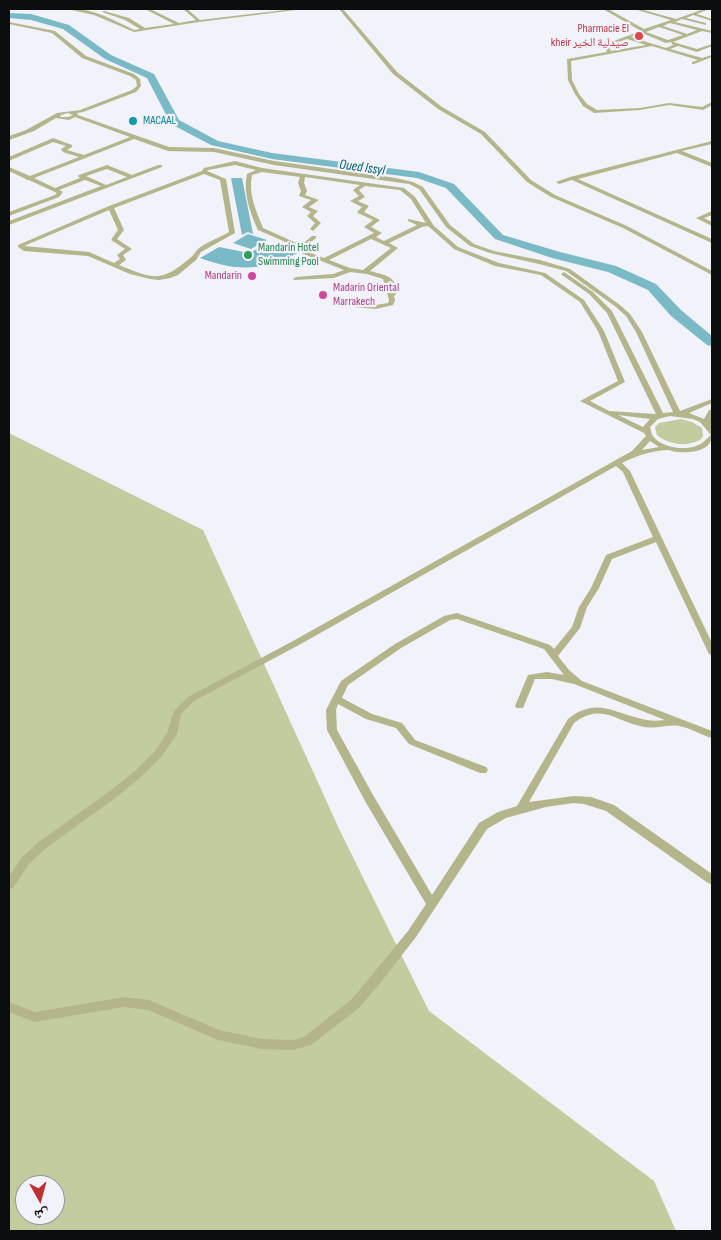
<!DOCTYPE html>
<meta charset="utf-8">
<style>
body{margin:0}
#map{position:relative;width:721px;height:1240px;overflow:hidden;background:#f1f2fa;font-family:"Sofia Sans Condensed","Noto Naskh Arabic",sans-serif}
canvas{display:block}
.frame{position:absolute;inset:0;border:10px solid #0c0d0f;pointer-events:none}
.north{position:absolute;left:15px;top:1175px;width:50px;height:50px;box-sizing:border-box;background:#f1f2fa;border:1px solid #95969c;border-radius:50%;rotate:173deg;font-size:14px;font-weight:700;line-height:20px;text-align:center;color:#0c0d0f}
.north::after{content:'';display:block;margin:auto;width:18px;height:22px;background:#bf2f35;clip-path:polygon(50% 0,100% 100%,50% 72%,0 100%)}
</style>
<div id="map">
<canvas width="721" height="1240"></canvas>
<div class="frame"></div>
<div class="north">ش</div>
</div>
<script>
const g = document.querySelector('canvas').getContext('2d');
g.lineJoin = 'round';
function fill(path, color) { g.fillStyle = color; g.fill(path, 'evenodd'); }
function stroke(path, color, width, dash) { g.strokeStyle = color; g.lineWidth = width; g.lineCap = dash ? 'butt' : 'round'; g.setLineDash(dash || []); g.stroke(path); }
function label(font, color, halo, rows, align = 'center') {
  g.font = font + ' "Sofia Sans Condensed","Noto Naskh Arabic",sans-serif'; g.lineWidth = 4.5; g.setLineDash([]); g.textBaseline = 'middle'; g.strokeStyle = halo; g.fillStyle = color; for (const [text, x, y, turn = 0] of rows) {
    g.save(); g.translate(x, y); g.rotate((+turn || 0) * Math.PI / 180); g.textAlign = isNaN(turn) ? turn : align; if (halo) g.strokeText(text, 0, 0); g.fillText(text, 0, 0); g.restore();
  }
}
const green = new Path2D(`
 M681 419 692 422 702 428 703 436 700 440C686 447 669 445 657 435L655 427 659 423Z
 M9 433 203 530 341 833 429 1011 654 1181 676 1231H9ZM25 1185H55V1215H25Z`);
const water = new Path2D(`
 M242 178 253 234 248 232 242 235 231 178Z
 M248 234 267 240 251 249 233 243Z
 M276 243 299 252C263 271 238 272 200 258L219 247 249 253 259 248 264 249Z`);
const river = new Path2D(`
 M9 13 31 14 69 25 111 55 154 74 179 120 218 141 272 153 419 172 454 184 503 235 560 252 616 266 656 284 681 310 712 336V346L707 345 671 316 648 290 608 272 552 258 495 239 446 188 417 178 272 159 211 145 171 124 147 78 105 59 63 29 31 20 9 18Z`);
const minor = new Path2D(`
 M67 9C91 7 113 20 134 30L140 29 125 20 102 12 104 11 129 18 145 28 174 24 145 9H150L179 23 196 20 183 9H187L200 20 293 9H304L199 22 134 32 94 15Z
 M339 9H343L397 72 442 107 485 132 531 180 555 195 627 226 712 271V275L623 228 551 197 527 182 481 134 438 109 393 74Z
 M603 9H608L644 29 671 20 634 9H640L676 19 704 9H709L697 14 712 19V21L693 15 686 18 706 23V25L682 19 675 22 712 31V33L702 31 673 42 697 49 712 44V46L697 52 678 46 670 49 702 58 712 55V57L694 64H692V62L698 60 652 46 571 61 572 80 579 94 587 104 597 110 640 108 669 103 702 107 712 102V105L703 110 669 105 640 110 594 113 583 106 575 94 568 80 567 59 607 52 603 45 641 31ZM670 23 697 30 687 34 663 26ZM659 27 683 35 668 40 646 32ZM642 33 666 43 671 42 673 45 666 48 631 37ZM627 39 646 45 611 51 608 46Z
 M9 22 55 31 86 56 134 74 140 79 141 86 136 92 83 112 77 113 78 115 169 147 214 148 274 161 396 178 413 182 423 187 450 225 474 244 494 251 540 260 570 269 620 305 630 314 642 332 680 411 712 399V403L689 413 704 419 709 410H712L711 424C713 428 712 431 712 435 712 451 691 453 678 452 674 452 670 450 667 450 650 451 636 456 622 463L630 471 712 643V655L709 654 708 652 656 542 612 559 599 588 587 607 580 628 558 656 569 670 582 681 712 731V738C701 735 691 728 679 726 671 724 656 729 644 727 616 722 602 702 574 723L529 802 574 796 591 797 614 805 712 874V884L708 883 606 811 584 804 574 803 546 807 506 818 487 829 416 937 384 978 360 1007 311 1045 293 1050 262 1049 218 1040 148 1010 124 1007 35 1022 9 1012V1002L35 1012 124 997 149 1000 219 1030 262 1039 293 1040 304 1037 352 999 408 931 426 904 365 801 327 730 326 710 341 681 395 644 444 616 457 613 550 645 554 649 572 627 579 607 591 588 606 555 653 537 623 472 616 466 299 645 194 701 181 714 177 734 162 756 142 776 118 796 46 848 30 863 13 888 9 889V877L22 857 39 842 111 790 135 771 155 751 167 733 174 711 188 697 293 641 632 451 646 436 644 433 580 401 618 381 598 331 580 302 541 275 495 266 454 249 428 226 422 227 389 243 398 248 370 271C386 276 392 274 399 291L394 296 395 300 393 305 376 309 353 307V305L355 304 376 305 388 303 389 300 383 279 367 274 350 272 334 278 294 280 293 279 296 277 333 274 344 270 301 253 299 248 258 230C250 213 243 193 247 174L256 170 235 165 208 170 207 171 226 179 235 233 201 252 196 260 178 275 170 278 159 280 150 279 130 274 88 256 24 251 18 247V245L109 206 202 171 204 168 235 161 262 168 404 188 415 197 434 226 458 247 499 263 545 273 584 300 604 331 625 382 590 401 609 411 656 414 607 313 589 294 562 275 561 274 564 272 593 292 612 311 663 413 673 412 636 332 626 316 616 307 566 271 539 264 490 253 470 246 446 227 419 189 409 184 274 165 214 152 168 151 134 139 34 178 55 188 80 178 78 176 79 175 107 165 132 175 158 165H162V167L9 225V221L101 186 85 180 59 190 63 192 59 197 9 216V212L55 195 57 193 29 180H26V179L9 171V167L30 176 79 157 63 152 61 149 66 146 53 142 11 160 9 161V157L53 138 72 145V147L67 150 84 155 130 137 75 117 69 120 56 118 34 131 9 140V136L26 130 57 113 80 110 132 90 137 86 136 80 130 76 82 58 52 33 9 24ZM68 113 73 115 68 117H60L61 115ZM107 169 127 177 106 185 86 176ZM262 172 300 177 298 183 301 191 299 196 311 200 302 207 311 212 307 216 315 223 310 229 313 231 321 223 313 216 318 211 309 207 319 200 305 195 307 191 304 183 305 177 360 185 353 190 359 196 350 201 362 207 357 212 358 213 373 220 364 227 374 233 324 258 306 251 305 247 316 238V236H312L301 245 263 228C256 211 248 193 252 175ZM204 174 220 180 229 232C219 238 206 242 198 249 195 252 193 256 190 258 161 283 153 279 119 265L126 260 123 255 132 249 117 239 124 230 114 208ZM365 186 400 190 411 199 426 223 408 219V221L417 225 384 241 376 237 382 233 371 227 380 220 364 212 369 206 358 201 365 197 359 190ZM109 210 118 230 111 240 125 249 117 255 120 259 114 263 89 252 24 246ZM371 239 391 248 363 270 350 268 329 260ZM618 415 650 419 643 427ZM670 416 693 419 700 422 711 435C706 439 703 444 696 446 683 451 660 447 652 435 651 433 651 430 650 427L658 419ZM650 441 659 447 642 450ZM457 619 544 649 564 675 547 672 528 675 515 706 517 708H523L535 679H552L574 684 665 720C657 721 649 721 642 719 612 712 596 697 568 719L517 806 498 812 479 823 432 895 373 795 337 730 336 710 338 704 366 719 396 728 409 744 480 773H486L488 770 486 767 415 740 402 723 372 714 342 698 348 685 401 648 450 620Z
 M712 141V144L682 151 712 163V167L677 153 578 179 712 239V243L572 180 559 184 556 182 570 177Z
 M712 211V215L704 218 712 222V226L696 218Z`);
const markers = [
 [639,36,5,"#e0444e"],
 [133,121,5,"#0f9aa8"],
 [248,255,5,"#2e9e5b"],
 [252,276,5,"#d1479c"],
 [323,295,5,"#d1479c"]
];
const farHealthnames = [
 ["Pharmacie El",629,29],
 ["kheir صيدلية الخير",629,43]
];
const farCulturenames = [
 ["MACAAL",143,121]
];
const farLeisurenames = [
 ["Mandarin Hotel",258,248],
 ["Swimming Pool",258,262]
];
const farHotelnames = [
 ["Mandarin",242,276],
 ["Madarin Oriental",333,288,"left"],
 ["Marrakech",333,302,"left"]
];
const farWaternames = [
 ["Oued Issyl",362,168,8]
];
fill(green, '#c3cc9e');
fill(water, '#7ab9c6');
fill(river, '#7ab9c6');
fill(minor, '#b4b58b');
for (const [x, y, r, color] of markers) { const dot = new Path2D(); dot.arc(x, y, r, 0, 2 * Math.PI); g.fillStyle = color; g.fill(dot); stroke(dot, '#f1f2fa', 2); }
label('12px', '#be3a42', '#f1f2fa', farHealthnames, 'right');
label('12px', '#0d838f', '#f1f2fa', farCulturenames, 'left');
label('12px', '#27864d', '#f1f2fa', farLeisurenames, 'left');
label('12px', '#b23c85', '#f1f2fa', farHotelnames, 'right');
label('italic 14px', '#00606d', '#f1f2fa', farWaternames);
</script>
